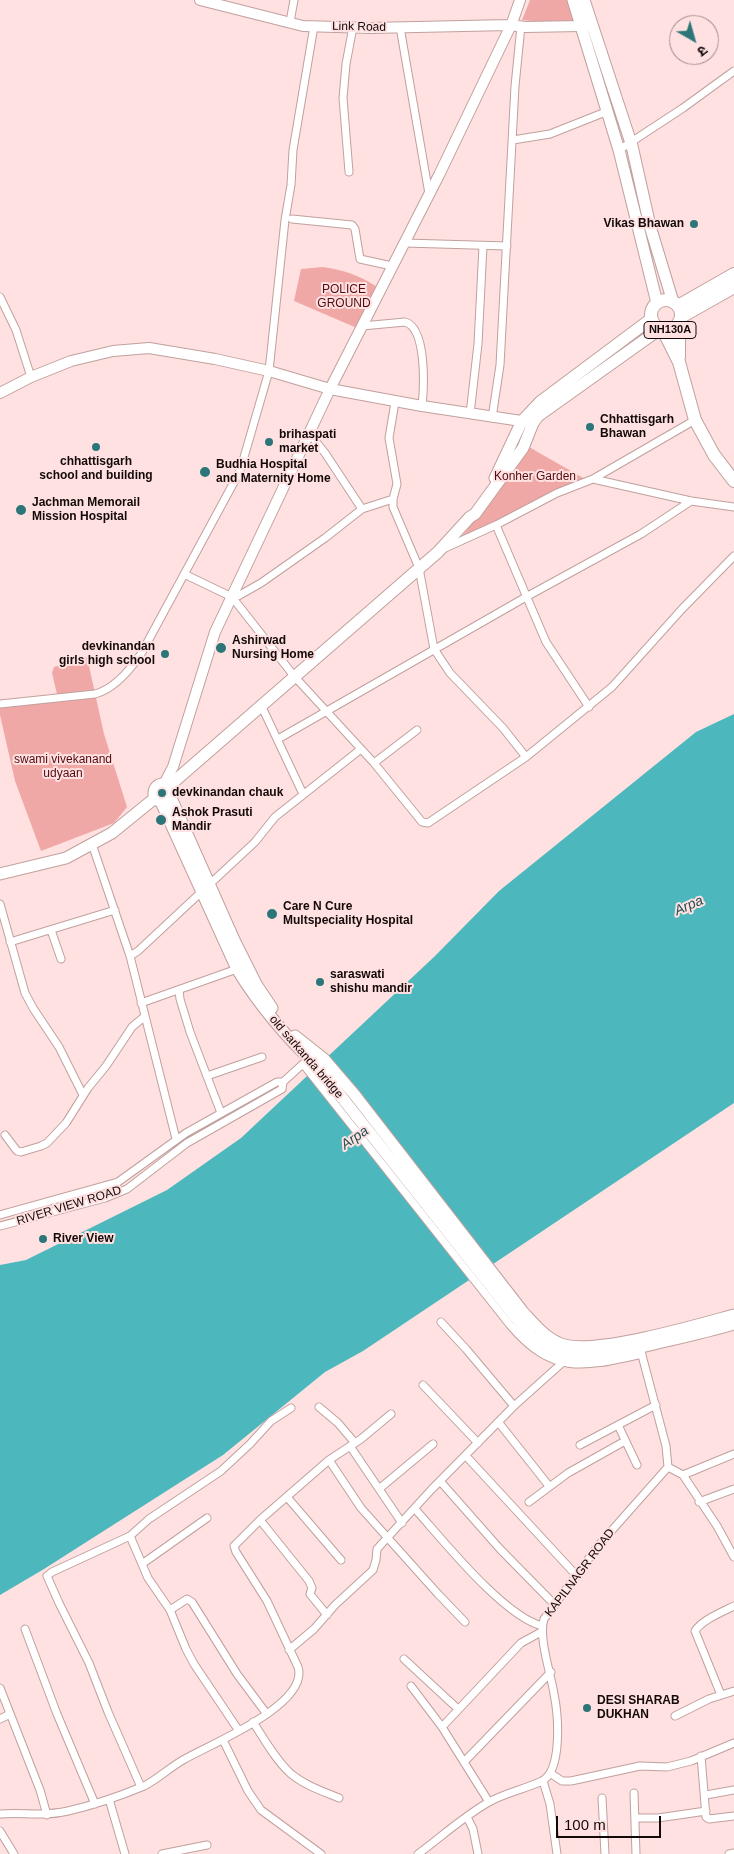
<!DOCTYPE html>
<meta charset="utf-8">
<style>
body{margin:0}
#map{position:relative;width:734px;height:1854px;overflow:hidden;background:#fee1e0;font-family:Arial,"Noto Sans Devanagari",sans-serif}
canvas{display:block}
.north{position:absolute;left:669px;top:15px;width:50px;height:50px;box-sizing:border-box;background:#fee1e0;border:1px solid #a08b8a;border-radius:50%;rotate:142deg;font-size:14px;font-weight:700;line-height:20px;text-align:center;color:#130908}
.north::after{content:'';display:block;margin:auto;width:18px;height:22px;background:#2c7679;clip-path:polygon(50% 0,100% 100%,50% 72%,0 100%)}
.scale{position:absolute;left:556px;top:1816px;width:105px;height:22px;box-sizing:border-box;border:2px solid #130908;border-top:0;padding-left:6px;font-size:15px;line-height:18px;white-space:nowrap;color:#130908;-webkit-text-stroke:4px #fee1e0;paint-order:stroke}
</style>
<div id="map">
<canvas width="734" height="1854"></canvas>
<div class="north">उ</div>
<div class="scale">100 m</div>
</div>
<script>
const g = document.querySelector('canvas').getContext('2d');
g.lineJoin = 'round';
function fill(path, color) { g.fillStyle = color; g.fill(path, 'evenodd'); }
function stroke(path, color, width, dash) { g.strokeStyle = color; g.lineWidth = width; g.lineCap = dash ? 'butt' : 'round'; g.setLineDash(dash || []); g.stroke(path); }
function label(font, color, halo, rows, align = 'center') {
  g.font = font + ' Arial,sans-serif'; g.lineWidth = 4; g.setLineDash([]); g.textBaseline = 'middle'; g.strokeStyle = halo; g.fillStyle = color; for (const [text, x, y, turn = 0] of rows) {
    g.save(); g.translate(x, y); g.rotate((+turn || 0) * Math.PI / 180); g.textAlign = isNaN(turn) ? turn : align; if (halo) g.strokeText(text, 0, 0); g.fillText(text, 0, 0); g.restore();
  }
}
const green = new Path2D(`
 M530 0H567L575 25 522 20Z
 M323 267C344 270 358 275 376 286L357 328 294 301 301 269Z
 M529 447 585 479 537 500 461 538Z
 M87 657 104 734 127 807 114 823 41 851 15 781 0 715V706L57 694 52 673 54 667Z`);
const water = new Path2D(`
 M734 714V1103L363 1351 325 1372 223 1455 44 1569 0 1595V1265L26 1260 167 1190 241 1138 435 956 499 891 696 732Z`);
const street = new Path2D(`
 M290 22 294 0
 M400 27 429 194
 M513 140 550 134 608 111
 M619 150 683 108 734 71
 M349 172 343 98 346 64 353 27
 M292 219 352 225 355 229 360 259 392 266
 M405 243 507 246
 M0 297 16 330 31 377
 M362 326 405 322C427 328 424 388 422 406
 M395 402 389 438 397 484 393 499V507L419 568 434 649 450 673 503 728 526 757
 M470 414 478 344 483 246
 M492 418 500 365 515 86 521 26
 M309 433 325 453 362 509
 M593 479 695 420
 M496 525 546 642 589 707
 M443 549 496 525 557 493 593 479 691 501 734 507
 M184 574 232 597 294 676 374 763 422 822 428 823 526 757 612 687 682 609 734 556
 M232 597 238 596 261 583 325 538 362 509 393 499
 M0 704 95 694C114 689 130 670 141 654L240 471 269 371 285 220 291 185 293 150 314 26
 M261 705 303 794
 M278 739 526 597 641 534 691 501
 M374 763 417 730
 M92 844 130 956 176 1139
 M0 904 25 993 33 1008 59 1047 83 1095
 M51 930 61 959
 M10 942 115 910
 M130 956 138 951 255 842 275 817 361 749
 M179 990 180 999 190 1032 221 1113
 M141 1003 237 969
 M303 1064 510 1325C553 1376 584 1367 642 1354
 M207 1076 262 1057
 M5 1135 17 1151 21 1152 41 1146 47 1143 66 1123 88 1088 106 1066 132 1027 144 1017
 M0 1215 118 1182 186 1133 277 1082H283
 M0 1226 105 1198 127 1189 187 1143 282 1089 283 1082 305 1062
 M441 1322 466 1349 514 1406
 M423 1385 478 1443
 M319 1407 338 1423 355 1443
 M499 1423 549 1486
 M618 1425 637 1465
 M580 1445 656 1405
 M350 1446 402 1523
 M466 1456 576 1575
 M329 1460 361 1508 438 1594 465 1622
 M668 1467 683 1475 717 1526 734 1557
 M683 1475 734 1454
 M440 1481 500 1549 555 1605
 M379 1489 433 1444
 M287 1497 341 1560
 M529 1502 568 1473 625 1441
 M699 1502 734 1489
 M415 1509C443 1540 503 1616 542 1626
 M260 1520 309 1581 312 1588 310 1594 327 1615
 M130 1536 148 1578 170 1610 186 1649 194 1664 239 1731
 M142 1564 207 1518
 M170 1610 187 1599 192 1602 237 1674 266 1713
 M25 1629 57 1714 95 1804
 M289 1650 314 1629 335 1605 373 1570 376 1560 377 1549 431 1490 514 1406 562 1363
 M404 1659 458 1709
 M411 1686 442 1727 489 1802
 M0 1688 40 1790 47 1815
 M721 1695 695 1631C702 1620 722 1612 734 1606
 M675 1716 709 1699 734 1691
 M0 1719 10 1714
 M253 1722C264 1739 275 1759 290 1773 304 1785 322 1791 339 1798
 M442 1727 521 1643 541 1632
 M223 1740 248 1791 261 1810 321 1854
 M701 1756 706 1817 709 1819 734 1816
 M464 1762 551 1672
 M550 1773 562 1781H571L640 1766 667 1767 691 1761 734 1743
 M543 1781 550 1804 557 1854
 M141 1787 108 1712 89 1663 59 1603 47 1576 52 1572 130 1536 149 1519 221 1471 250 1444 271 1421 291 1408
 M634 1793 636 1854
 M706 1795 734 1790
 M602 1798 605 1854
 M109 1799 125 1854
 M0 1814C24 1812 43 1817 68 1811 94 1805 120 1796 144 1786 158 1779 169 1768 183 1760 208 1745 310 1705 298 1667L267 1601 236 1552 234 1546 260 1520 329 1460 361 1439 391 1414
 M467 1817 473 1829 478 1854
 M635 1818H658L706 1811
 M0 1831 14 1854
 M162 1854 207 1845
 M418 1854C441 1837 464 1816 489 1802 505 1793 525 1789 542 1781 563 1770 558 1713 554 1694 551 1674 538 1637 544 1619L598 1546 668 1467 666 1446 639 1344
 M729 1854 734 1853`);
const secondary = new Path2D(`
 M200 0 303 26 370 28 510 25 525 27 581 26 589 25
 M0 393 31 377 71 361 113 351 149 348 215 359 269 371 330 389 422 406 528 422
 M164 784 173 767 215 632 330 389 439 175 512 23 520 0`);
const primary = new Path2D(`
 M573 0 619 150 657 303
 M584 0 632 146 650 226 673 302
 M495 478 522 421 540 402 651 319
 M154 793a9 9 0 1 1 18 0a9 9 0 1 1-18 0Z
 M169 786 438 552 470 517 475 514 523 448 533 423 538 416 660 329
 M171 798 234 940 256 984 272 1008
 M161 802 237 969C259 1005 286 1037 317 1066L531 1337C540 1343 551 1350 561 1353 594 1362 639 1347 671 1340 692 1335 713 1330 734 1324
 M0 874 66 858 112 833 155 798
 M295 1036 324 1059 354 1094 523 1312C533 1323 545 1338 561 1344 593 1356 697 1325 734 1315`);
const highway = new Path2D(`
 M651 315a15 15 0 1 1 30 0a15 15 0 1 1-30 0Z
 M678 306 734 274
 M681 317 734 287
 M679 322V357
 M663 330 679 362 695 420 714 455 734 481`);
const markers = [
 [694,224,5,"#2c7679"],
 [590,427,5,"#2c7679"],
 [269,442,5,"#2c7679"],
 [96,447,5,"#2c7679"],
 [205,472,6,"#2c7679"],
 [21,510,6,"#2c7679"],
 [221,648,6,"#2c7679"],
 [165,654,5,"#2c7679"],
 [162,793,5,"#2c7679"],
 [161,820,6,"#2c7679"],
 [272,914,6,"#2c7679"],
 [320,982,5,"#2c7679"],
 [43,1239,5,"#2c7679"],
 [587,1708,5,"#2c7679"]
];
const shields = [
 [670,330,52]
];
const shieldNames = [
 ["NH130A",670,330]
];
const streetNames = [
 ["Link Road",359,27,1],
 ["old sarkanda bridge",306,1057,49],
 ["RIVER VIEW ROAD",69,1206,-17],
 ["KAPILNAGR ROAD",580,1573,-53]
];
const poiNames = [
 ["Vikas Bhawan",684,224,"right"],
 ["Chhattisgarh",600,420],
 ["Bhawan",600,434],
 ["brihaspati",279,435],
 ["market",279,449],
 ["chhattisgarh",96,462,"center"],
 ["school and building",96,476,"center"],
 ["Budhia Hospital",216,465],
 ["and Maternity Home",216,479],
 ["Jachman Memorail",32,503],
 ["Mission Hospital",32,517],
 ["Ashirwad",232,641],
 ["Nursing Home",232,655],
 ["devkinandan",155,647,"right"],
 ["girls high school",155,661,"right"],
 ["devkinandan chauk",172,793],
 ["Ashok Prasuti",172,813],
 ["Mandir",172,827],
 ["Care N Cure",283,907],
 ["Multspeciality Hospital",283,921],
 ["saraswati",330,975],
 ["shishu mandir",330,989],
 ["River View",53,1239],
 ["DESI SHARAB",597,1701],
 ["DUKHAN",597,1715]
];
const parkNames = [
 ["POLICE",344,290],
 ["GROUND",344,304],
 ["Konher Garden",535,477],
 ["swami vivekanand",63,760],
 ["udyaan",63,774]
];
const waterNames = [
 ["Arpa",689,906,-24],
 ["Arpa",355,1138,-35]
];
fill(green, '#f0a8a6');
fill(water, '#4cb8bd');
stroke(street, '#c1a09e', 9);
stroke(secondary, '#c1a09e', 12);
stroke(primary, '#c1a09e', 13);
stroke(highway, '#c1a09e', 14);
stroke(street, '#fff', 7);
stroke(secondary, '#fff', 10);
stroke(primary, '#fff', 11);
stroke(highway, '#fff', 12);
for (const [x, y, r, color] of markers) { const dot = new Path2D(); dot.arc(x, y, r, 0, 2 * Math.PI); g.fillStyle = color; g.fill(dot); stroke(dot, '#fee1e0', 2); }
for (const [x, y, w] of shields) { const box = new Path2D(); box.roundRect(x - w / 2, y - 8.5, w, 17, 4); g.fillStyle = '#fee1e0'; g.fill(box); stroke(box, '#130908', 1); }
label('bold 11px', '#130908', null, shieldNames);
label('12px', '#130908', '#fee1e0', streetNames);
label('bold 12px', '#130908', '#fee1e0', poiNames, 'left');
label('12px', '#540c14', '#fee1e0', parkNames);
label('italic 14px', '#225153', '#fee1e0', waterNames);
</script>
